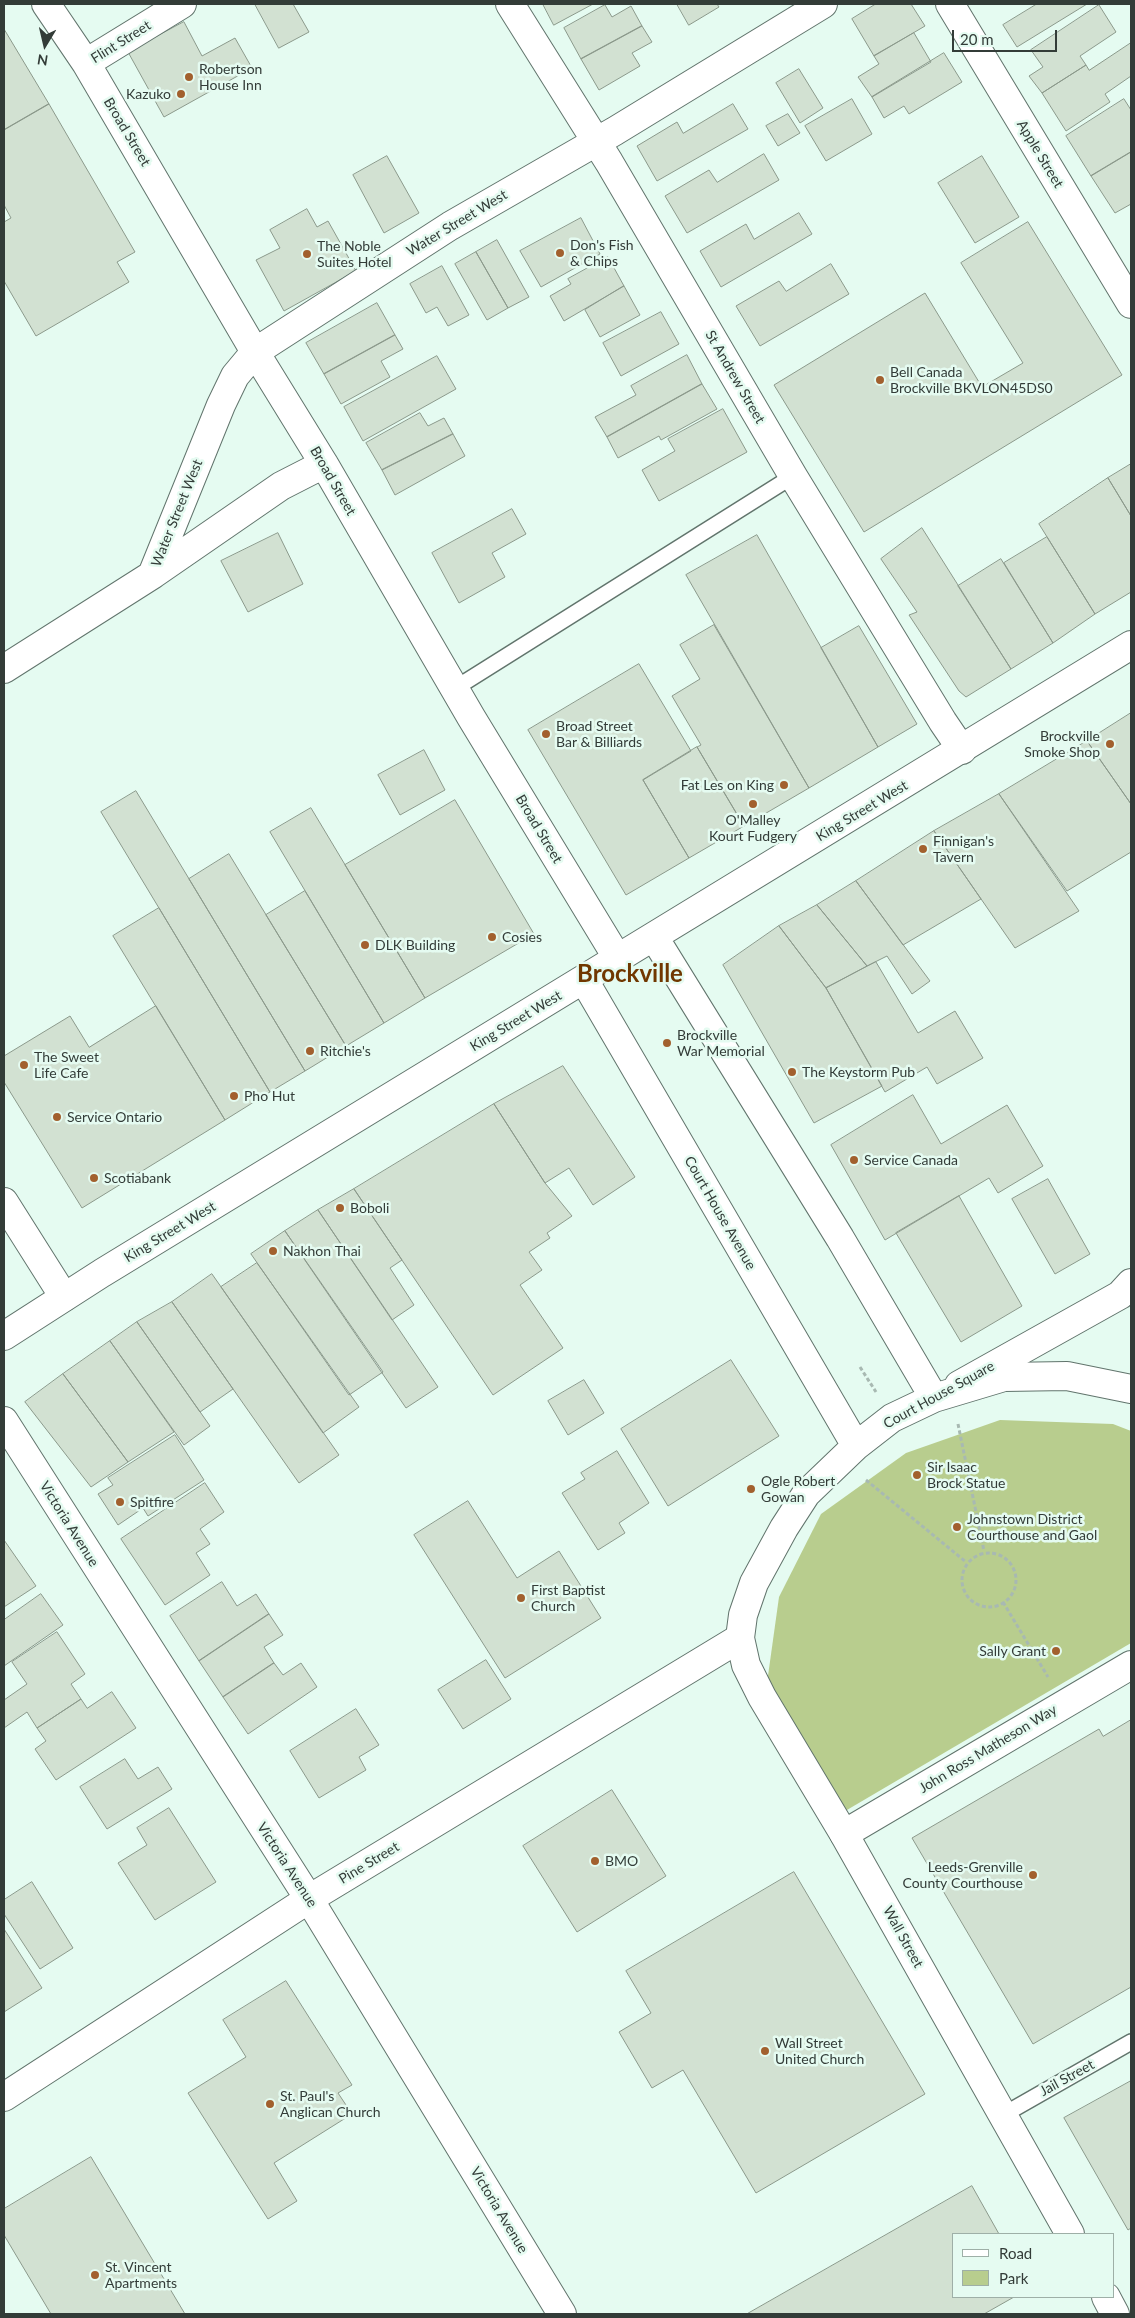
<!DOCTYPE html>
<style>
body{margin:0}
#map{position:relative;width:1135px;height:2318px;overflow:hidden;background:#e5fbf1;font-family:Lato,sans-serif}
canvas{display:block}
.frame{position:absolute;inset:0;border:5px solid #333c38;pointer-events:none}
.legend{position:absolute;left:952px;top:2233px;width:162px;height:65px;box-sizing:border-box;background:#e5fbf1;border:1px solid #9eafa7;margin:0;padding:6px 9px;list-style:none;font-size:15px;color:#333c38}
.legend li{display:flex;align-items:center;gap:10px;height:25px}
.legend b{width:25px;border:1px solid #9eafa7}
.north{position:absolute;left:20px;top:20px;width:50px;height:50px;-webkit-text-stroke:4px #e5fbf1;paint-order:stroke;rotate:189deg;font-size:14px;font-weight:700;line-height:20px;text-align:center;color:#333c38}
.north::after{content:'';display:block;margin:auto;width:18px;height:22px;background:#333c38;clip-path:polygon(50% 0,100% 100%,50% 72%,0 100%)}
.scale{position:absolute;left:952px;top:30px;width:105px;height:22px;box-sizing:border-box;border:2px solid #333c38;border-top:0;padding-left:6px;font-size:15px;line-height:18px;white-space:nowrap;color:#333c38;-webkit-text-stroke:4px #e5fbf1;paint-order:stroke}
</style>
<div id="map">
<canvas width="1135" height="2318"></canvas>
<div class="frame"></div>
<ul class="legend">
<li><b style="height:6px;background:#fff"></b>Road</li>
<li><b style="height:14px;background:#b8cd8e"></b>Park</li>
</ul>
<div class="north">N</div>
<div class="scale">20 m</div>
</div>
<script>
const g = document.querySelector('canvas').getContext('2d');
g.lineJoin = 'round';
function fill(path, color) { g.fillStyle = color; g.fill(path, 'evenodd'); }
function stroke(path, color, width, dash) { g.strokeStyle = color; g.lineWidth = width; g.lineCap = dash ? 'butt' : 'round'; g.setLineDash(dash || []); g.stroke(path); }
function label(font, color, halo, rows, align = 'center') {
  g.font = font + ' Lato,sans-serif'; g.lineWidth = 5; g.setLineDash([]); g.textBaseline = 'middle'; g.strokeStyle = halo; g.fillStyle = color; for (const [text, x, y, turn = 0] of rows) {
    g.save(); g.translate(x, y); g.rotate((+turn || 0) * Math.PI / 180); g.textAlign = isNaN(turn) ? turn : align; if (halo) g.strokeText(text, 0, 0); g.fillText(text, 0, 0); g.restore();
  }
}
const green = new Path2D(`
 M1000 1420 1113 1424 1131 1431V1643L835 1817 767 1683 779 1597 821 1514 906 1453Z`);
const building = new Path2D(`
 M255 4H293L309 32 279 48Z
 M543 4H593L554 25Z
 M677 4H717L719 7 689 25Z
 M876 4H911L925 26 874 56 852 19Z
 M1037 4H1087L1017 47 1003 25Z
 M605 5 612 17 631 6 642 26 581 59 564 28Z
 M1099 5 1116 32 1080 56 1086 65 1042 93 1029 76 1043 67 1031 50Z
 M184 22 202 56 235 38 252 68 164 117 128 52Z
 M642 26 652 42 632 53 640 66 599 90 581 59Z
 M4 29 49 104 4 130Z
 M914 33 931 62 872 97 858 77 879 64 874 56Z
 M1131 43V76L1105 94 1110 102 1066 131 1042 93 1086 65 1089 70Z
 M944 53 962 82 909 114 904 106 884 118 872 97Z
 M799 69 823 108 800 123 776 83Z
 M852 99 872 134 826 161 805 126Z
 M1124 99 1131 110V152L1091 176 1066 136Z
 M49 104 135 252 117 262 129 282 36 336 4 281V222L11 218 4 205V130Z
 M733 104 748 129 657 181 637 146 677 122 683 133Z
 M788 114 800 133 778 146 766 126Z
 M1131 152V204L1115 213 1091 176Z
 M764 154 779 180 687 233 665 196 709 170 717 182Z
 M387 156 419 213 384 233 353 175Z
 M982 156 1019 217 975 243 938 183Z
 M307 209 317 227 328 221 356 271 284 311 256 260 280 248 270 230Z
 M799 213 812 234 721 287 700 251 746 224 754 239Z
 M581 218 600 254 541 287 520 251Z
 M1028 222 1122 375 864 532 774 385 925 293 982 387 1023 363 961 263Z
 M497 240 529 297 508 308 476 252Z
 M476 252 508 308 487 320 455 264Z
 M608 257 624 286 564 321 550 296 571 284 568 279Z
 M831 264 849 294 760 346 736 306 779 281 786 291Z
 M442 266 469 315 448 326 437 307 426 313 410 284Z
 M624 286 640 315 600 337 585 310Z
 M377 303 395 335 324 374 306 343Z
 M661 312 679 344 621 376 603 343Z
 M395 335 403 349 381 361 390 377 341 404 324 374Z
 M687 355 702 384 607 437 595 417 636 395 631 386Z
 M437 356 456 389 363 441 344 407Z
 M702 384 717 409 661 440 659 436 618 458 607 437Z
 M723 409 747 452 659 501 642 470 675 451 668 439Z
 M420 413 428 426 444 418 453 434 382 470 366 443Z
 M453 434 465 456 395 495 382 470Z
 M1131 464V516L1108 478Z
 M1108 478 1131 516V592L1095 614 1039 524Z
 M512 509 526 534 492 553 505 577 459 603 432 553Z
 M922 528 1011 669 966 697 959 691 909 615 917 612 881 559Z
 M278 533 303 584 248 612 221 561Z
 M757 535 878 747 809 788 686 575Z
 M1047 537 1095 614 1053 643 1004 563Z
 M1001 559 1053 643 1011 669 958 586Z
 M714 625 809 788 744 826 697 747 701 745 672 696 700 679 680 645Z
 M859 626 917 724 878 747 821 648Z
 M639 664 691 751 643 780 689 858 626 895 528 730Z
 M1131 713V804L1087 741Z
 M1087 741 1131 804V852L1067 891 999 794Z
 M697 747 744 826 689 858 643 780Z
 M424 750 445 790 400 815 378 775Z
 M136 791 305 1071 270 1092 101 812Z
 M999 794 1079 911 1015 948 934 831Z
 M455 800 534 934 425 998 345 865Z
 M311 808 425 998 384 1023 270 832Z
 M934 831 981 899 903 945 856 881Z
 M229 854 346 1046 305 1071 189 879Z
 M856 881 930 981 912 994 887 956 867 966 817 905Z
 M305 891 384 1023 346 1046 266 915Z
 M817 905 867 966 826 988 779 926Z
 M159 908 270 1092 225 1120 113 936Z
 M779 926 826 988 882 1086 814 1123 723 965Z
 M876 962 918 1033 955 1011 983 1058 937 1084 927 1067 885 1092 826 988Z
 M156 1006 225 1120 82 1208 4 1082V1056L70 1016 89 1047Z
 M563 1066 635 1177 593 1205 569 1168 545 1183 494 1104Z
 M913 1095 941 1144 1007 1105 1043 1166 998 1193 989 1178 885 1240 831 1145Z
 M494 1104 545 1183 572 1216 547 1233 550 1238 529 1252 542 1270 520 1285 563 1348 493 1395 354 1189Z
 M1048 1179 1090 1254 1055 1274 1012 1199Z
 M354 1189 402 1260 390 1268 414 1305 392 1320 318 1210Z
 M959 1196 1022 1306 961 1342 896 1233Z
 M318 1210 438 1387 406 1408 285 1231Z
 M285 1231 383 1372 349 1395 251 1254Z
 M257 1263 359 1407 323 1433 221 1287Z
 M212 1274 339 1455 299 1483 172 1302Z
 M172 1302 233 1389 200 1412 137 1322Z
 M137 1322 210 1426 184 1445 110 1341Z
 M110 1341 174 1432 128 1462 63 1374Z
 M731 1360 779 1436 668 1506 621 1429Z
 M63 1374 128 1462 91 1487 25 1402Z
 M584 1380 604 1413 568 1435 548 1401Z
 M175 1435 204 1480 148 1516 143 1508 118 1525 98 1494 113 1485 108 1478Z
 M617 1451 649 1503 619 1523 625 1533 598 1550 562 1493 585 1479 581 1473Z
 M205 1483 224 1512 200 1529 210 1544 196 1553 210 1575 165 1605 121 1539Z
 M468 1501 517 1578 559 1551 601 1618 505 1678 414 1535Z
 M4 1540 36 1586 4 1607Z
 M222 1582 237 1606 256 1594 269 1614 199 1661 170 1616Z
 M41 1594 63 1625 4 1666V1620Z
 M269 1614 283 1635 264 1647 274 1663 223 1697 199 1661Z
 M57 1632 85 1674 71 1684 81 1699 37 1728 27 1712 4 1728V1700L27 1684 12 1662Z
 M486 1660 511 1699 463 1729 438 1690Z
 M274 1663 283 1675 301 1663 317 1687 248 1734 223 1697Z
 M112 1692 136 1728 56 1780 35 1749 46 1741 37 1728 81 1699 87 1708Z
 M356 1709 379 1745 359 1757 366 1770 319 1798 290 1751Z
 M1131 1720V1987L1033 2044 912 1838 1099 1729 1103 1736Z
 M125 1759 138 1779 158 1767 172 1789 107 1829 80 1787Z
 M612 1790 666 1876 577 1932 523 1846Z
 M169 1808 216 1882 155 1920 118 1863 147 1845 137 1828Z
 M794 1872 925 2094 756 2193 683 2070 652 2088 619 2032 651 2013 626 1971Z
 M32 1882 73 1948 40 1969 4 1914V1900Z
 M4 1929 42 1988 4 2012Z
 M286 1981 352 2085 338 2093 352 2114 274 2163 297 2201 268 2219 188 2093 246 2057 223 2020Z
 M1131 2081V2228L1128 2230 1064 2118Z
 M91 2157 185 2314H51L4 2235V2209Z
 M972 2186 999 2234H954V2297H1014L984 2314H747Z`);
const path = new Path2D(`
 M860 1367 876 1392
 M958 1424 984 1551
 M866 1480 966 1562
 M962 1580a27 27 0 1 1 54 0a27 27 0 1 1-54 0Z
 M1003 1602 1048 1677`);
const lane = new Path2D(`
 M454 689 793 476
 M1003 2115 1131 2042`);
const street = new Path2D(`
 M46 4 86 63 255 352 324 464 471 717 618 959
 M510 4 609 162 793 476 943 722 962 750
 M950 4 1131 304
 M86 63 182 4
 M152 575 221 405 235 376 255 352 450 226 615 131 823 4
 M4 669 152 575 281 486 324 464
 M4 1202 64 1297
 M959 1385 1120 1295 1131 1283
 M4 1421 309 1899 562 2314
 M844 1834 1131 1665
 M4 2097 309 1899 740 1638`);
const primary = new Path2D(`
 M654 937 840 1238 934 1398
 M584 980 856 1446
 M4 1336 102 1273 1131 645
 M1070 2234 844 1834 762 1697 746 1665 740 1638 743 1615 754 1583 784 1528 806 1494 856 1446 892 1418 934 1398 1004 1377 1067 1376 1131 1389
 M1106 2297 1115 2314`);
const markers = [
 [189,77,5,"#a2602e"],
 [181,94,5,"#a2602e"],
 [560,253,5,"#a2602e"],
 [307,254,5,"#a2602e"],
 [880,380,5,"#a2602e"],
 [546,734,5,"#a2602e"],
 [1110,744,5,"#a2602e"],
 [784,785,5,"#a2602e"],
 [753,804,5,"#a2602e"],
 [923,849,5,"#a2602e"],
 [492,937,5,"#a2602e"],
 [365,945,5,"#a2602e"],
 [667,1043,5,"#a2602e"],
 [310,1051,5,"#a2602e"],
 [24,1065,5,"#a2602e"],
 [792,1072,5,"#a2602e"],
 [234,1096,5,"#a2602e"],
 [57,1117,5,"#a2602e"],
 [854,1160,5,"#a2602e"],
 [94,1178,5,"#a2602e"],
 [340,1208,5,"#a2602e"],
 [273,1251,5,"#a2602e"],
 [917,1475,5,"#a2602e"],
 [751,1489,5,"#a2602e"],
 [120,1502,5,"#a2602e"],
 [957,1527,5,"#a2602e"],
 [521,1598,5,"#a2602e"],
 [1056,1651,5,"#a2602e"],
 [595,1861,5,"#a2602e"],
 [1033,1875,5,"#a2602e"],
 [765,2051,5,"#a2602e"],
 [270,2104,5,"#a2602e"],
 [95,2275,5,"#a2602e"]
];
const streetNames = [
 ["Flint Street",121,42,-32],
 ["Broad Street",127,132,59],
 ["Apple Street",1040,154,59],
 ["Water Street West",457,223,-31],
 ["St Andrew Street",735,377,60],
 ["Broad Street",333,481,60],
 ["Water Street West",177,513,-68],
 ["King Street West",862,811,-31],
 ["Broad Street",539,829,59],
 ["King Street West",516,1021,-31],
 ["Court House Avenue",720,1213,60],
 ["King Street West",170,1232,-31],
 ["Court House Square",939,1395,-29],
 ["Victoria Avenue",69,1524,58],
 ["John Ross Matheson Way",988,1749,-31],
 ["Pine Street",369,1863,-31],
 ["Victoria Avenue",287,1865,57],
 ["Wall Street",903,1937,61],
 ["Jail Street",1067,2078,-29],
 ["Victoria Avenue",499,2210,59]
];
const poiNames = [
 ["Robertson",199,69],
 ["House Inn",199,85],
 ["Kazuko",171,94,"right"],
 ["Don's Fish",570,245],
 ["& Chips",570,261],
 ["The Noble",317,246],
 ["Suites Hotel",317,262],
 ["Bell Canada",890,372],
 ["Brockville BKVLON45DS0",890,388],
 ["Broad Street",556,726],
 ["Bar & Billiards",556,742],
 ["Brockville",1100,736,"right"],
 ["Smoke Shop",1100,752,"right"],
 ["Fat Les on King",774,785,"right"],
 ["O'Malley",753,820,"center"],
 ["Kourt Fudgery",753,836,"center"],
 ["Finnigan's",933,841],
 ["Tavern",933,857],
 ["Cosies",502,937],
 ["DLK Building",375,945],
 ["Brockville",677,1035],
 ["War Memorial",677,1051],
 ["Ritchie's",320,1051],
 ["The Sweet",34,1057],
 ["Life Cafe",34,1073],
 ["The Keystorm Pub",802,1072],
 ["Pho Hut",244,1096],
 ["Service Ontario",67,1117],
 ["Service Canada",864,1160],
 ["Scotiabank",104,1178],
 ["Boboli",350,1208],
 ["Nakhon Thai",283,1251],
 ["Sir Isaac",927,1467],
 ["Brock Statue",927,1483],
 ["Ogle Robert",761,1481],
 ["Gowan",761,1497],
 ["Spitfire",130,1502],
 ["Johnstown District",967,1519],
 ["Courthouse and Gaol",967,1535],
 ["First Baptist",531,1590],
 ["Church",531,1606],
 ["Sally Grant",1046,1651,"right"],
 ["BMO",605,1861],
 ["Leeds-Grenville",1023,1867,"right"],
 ["County Courthouse",1023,1883,"right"],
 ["Wall Street",775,2043],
 ["United Church",775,2059],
 ["St. Paul's",280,2096],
 ["Anglican Church",280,2112],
 ["St. Vincent",105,2267],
 ["Apartments",105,2283]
];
const townNames = [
 ["Brockville",630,974]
];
fill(green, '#b8cd8e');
fill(building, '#d2e1d2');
stroke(building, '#8b998b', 1);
stroke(lane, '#61746c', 18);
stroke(street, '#61746c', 30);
stroke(primary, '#61746c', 30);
stroke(path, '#a8b9b2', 3, [4, 2.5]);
stroke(lane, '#fff', 15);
stroke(street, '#fff', 28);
stroke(primary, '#fff', 28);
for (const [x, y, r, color] of markers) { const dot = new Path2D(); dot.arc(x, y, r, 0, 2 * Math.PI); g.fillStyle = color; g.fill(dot); stroke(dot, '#e5fbf1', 2); }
label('14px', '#333c38', '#e5fbf1', streetNames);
label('14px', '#333c38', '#e5fbf1', poiNames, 'left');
label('bold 24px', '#703700', '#e5fbf1', townNames);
</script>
